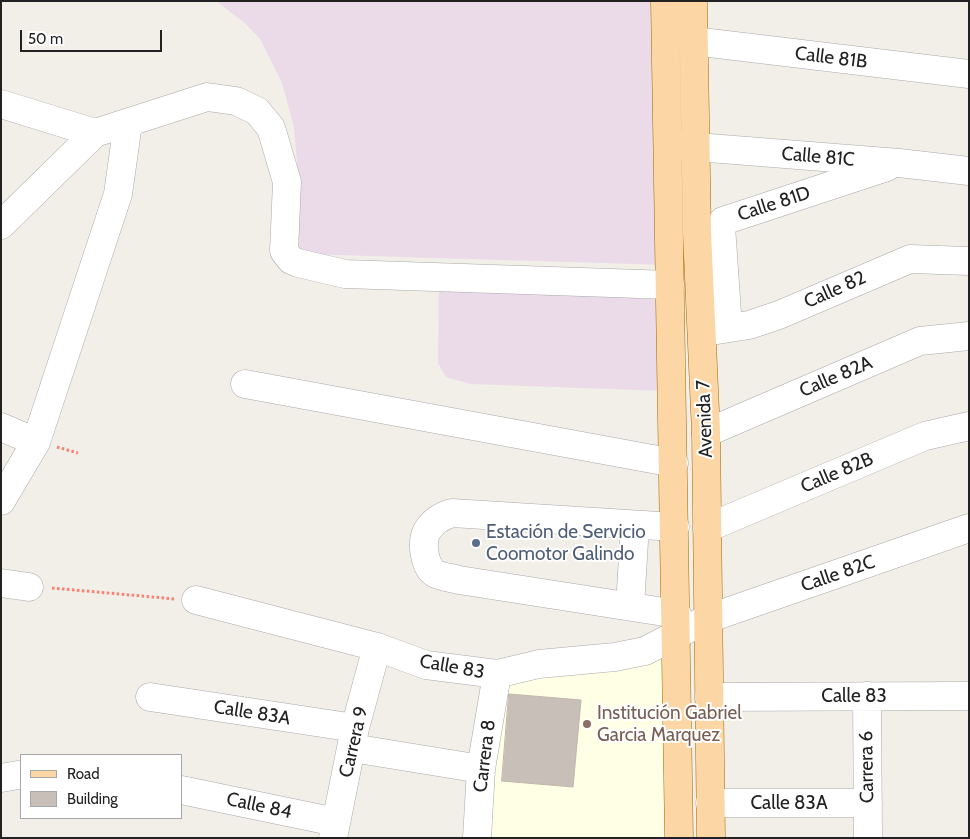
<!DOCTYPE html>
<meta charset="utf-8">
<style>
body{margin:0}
#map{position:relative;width:970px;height:839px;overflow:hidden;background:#f2efe9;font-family:Cabin,sans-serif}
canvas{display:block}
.frame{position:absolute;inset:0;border:2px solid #222;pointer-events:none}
.legend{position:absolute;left:20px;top:754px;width:162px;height:65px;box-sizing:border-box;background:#fff;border:1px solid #a7a7a7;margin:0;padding:6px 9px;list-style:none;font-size:15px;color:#222}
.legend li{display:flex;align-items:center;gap:10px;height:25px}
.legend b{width:25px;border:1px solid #a7a7a7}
.scale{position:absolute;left:20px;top:30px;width:142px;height:22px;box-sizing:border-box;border:2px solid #222;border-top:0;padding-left:6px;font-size:15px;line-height:18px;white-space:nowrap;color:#222;-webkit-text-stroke:4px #fff;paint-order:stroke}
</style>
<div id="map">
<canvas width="970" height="839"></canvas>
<div class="frame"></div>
<ul class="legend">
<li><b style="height:6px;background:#fcd6a4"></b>Road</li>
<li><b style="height:14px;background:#c7bfb8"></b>Building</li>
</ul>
<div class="scale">50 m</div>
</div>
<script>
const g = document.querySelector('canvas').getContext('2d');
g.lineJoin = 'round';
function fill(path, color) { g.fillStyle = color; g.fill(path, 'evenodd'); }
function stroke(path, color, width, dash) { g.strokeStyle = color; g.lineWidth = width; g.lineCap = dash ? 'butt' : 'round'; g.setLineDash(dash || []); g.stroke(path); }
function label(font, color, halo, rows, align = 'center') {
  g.font = font + ' Cabin,sans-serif'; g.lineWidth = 4; g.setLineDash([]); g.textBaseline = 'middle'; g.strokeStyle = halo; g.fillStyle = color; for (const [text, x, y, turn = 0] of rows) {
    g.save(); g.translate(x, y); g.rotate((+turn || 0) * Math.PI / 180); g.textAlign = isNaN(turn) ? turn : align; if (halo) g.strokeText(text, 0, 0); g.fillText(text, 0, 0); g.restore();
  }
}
const industrial = new Path2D(`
 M216 1H654L668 265 302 254 292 223 297 162 294 127 282 83 260 39 245 23Z
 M439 285 664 300 665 391 470 384 446 377 438 363Z`);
const education = new Path2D(`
 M674 638 675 838H490L503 678Z`);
const building = new Path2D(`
 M509 694 581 700 573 787 502 781Z`);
const path = new Path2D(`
 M57 447 78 453
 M52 588 175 599`);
const minor = new Path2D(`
 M693 41 969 74
 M1 104 95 133
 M671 145 899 163 969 171
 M1 225 95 133 207 97 236 101 257 111 271 128 287 182 284 251 291 260 298 263 345 274 670 285
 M728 328 721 226 723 221 887 167
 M711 331 749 325 779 315 910 259 969 261
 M245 384 674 463
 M1 427 36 442
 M706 433 920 341 969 336
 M1 501 36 442 118 194 128 123
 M675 527 452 513C442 516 433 521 427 531 421 542 424 568 436 574 443 577 452 578 459 580L677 614
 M707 528 925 436 969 426
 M1 583 29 587
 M196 600 377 647 426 665 497 674 539 664 615 657 645 651 707 619 969 528
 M630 606 635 525
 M867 696 868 838
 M150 697 355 728
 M709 697 969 696
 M352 748 481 769
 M1 778 18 775
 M181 790 336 822
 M710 803H868
 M333 838 355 728 377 647
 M477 838 481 769 497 674`);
const major = new Path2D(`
 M665 1 679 838
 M693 1 697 233 706 433 711 838`);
const markers = [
 [476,543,5,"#5c6f8a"],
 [587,724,5,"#8d6e63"]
];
const streetNames = [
 ["Calle 81B",831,58,7],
 ["Calle 81C",818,157,5],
 ["Calle 81D",774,204,-18],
 ["Calle 82",835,290,-24],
 ["Calle 82A",836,377,-23],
 ["Avenida 7",705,419,-92],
 ["Calle 82B",837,473,-23],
 ["Calle 82C",838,574,-19],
 ["Calle 83",452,667,10],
 ["Calle 83",854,696],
 ["Calle 83A",252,713,9],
 ["Carrera 9",354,742,-77],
 ["Carrera 8",485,756,-83],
 ["Carrera 6",867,767,-91],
 ["Calle 83A",789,803],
 ["Calle 84",259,806,12]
];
const serviceNames = [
 ["Estación de Servicio",486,532],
 ["Coomotor Galindo",486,554]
];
const educationNames = [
 ["Institución Gabriel",597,713],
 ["Garcia Marquez",597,735]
];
fill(industrial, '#ebdbe8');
fill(education, '#ffffe5');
fill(building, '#c7bfb8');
stroke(building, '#c4b6ab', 1);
stroke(minor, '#a9a9a9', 29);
stroke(major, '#a06b00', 29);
stroke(path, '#fa8072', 3, [2.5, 2.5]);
stroke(minor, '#fff', 28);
stroke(major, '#fcd6a4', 28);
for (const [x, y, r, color] of markers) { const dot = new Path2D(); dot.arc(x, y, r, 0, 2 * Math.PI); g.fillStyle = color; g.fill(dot); stroke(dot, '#fff', 2); }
label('19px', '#222', '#fff', streetNames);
label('19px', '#4e5e75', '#fff', serviceNames, 'left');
label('19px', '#785e54', '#fff', educationNames, 'left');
</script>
